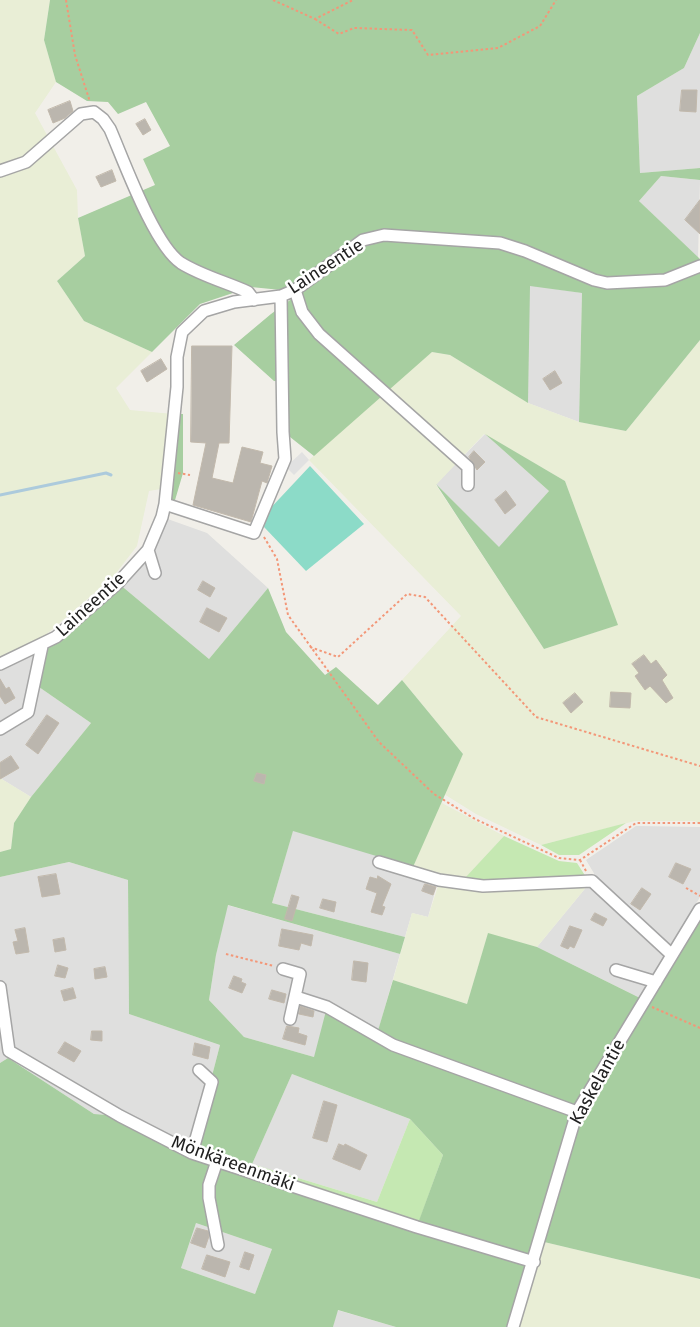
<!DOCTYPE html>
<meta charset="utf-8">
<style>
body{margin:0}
canvas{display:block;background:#f1efe9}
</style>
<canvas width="700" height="1327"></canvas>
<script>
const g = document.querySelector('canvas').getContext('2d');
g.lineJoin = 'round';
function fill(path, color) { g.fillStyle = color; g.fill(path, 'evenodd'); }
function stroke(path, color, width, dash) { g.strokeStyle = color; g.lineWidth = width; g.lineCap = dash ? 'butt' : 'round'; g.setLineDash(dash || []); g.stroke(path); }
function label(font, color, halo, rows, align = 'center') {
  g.font = font + ' "Fira Sans",sans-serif'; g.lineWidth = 5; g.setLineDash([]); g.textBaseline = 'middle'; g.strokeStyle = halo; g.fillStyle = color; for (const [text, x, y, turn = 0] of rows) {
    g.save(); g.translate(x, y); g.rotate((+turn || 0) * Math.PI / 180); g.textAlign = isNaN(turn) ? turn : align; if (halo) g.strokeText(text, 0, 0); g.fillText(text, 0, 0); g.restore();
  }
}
const residential = new Path2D(`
 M700 33V168L640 173 637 96 684 68Z
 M661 176 700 180 698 258 639 201Z
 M529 285 582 293 579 422 528 403Z
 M485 434 549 491 499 548 436 484Z
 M162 517 207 533 268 588 209 659 118 583 140 560Z
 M42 646 39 687 91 723 31 797 0 778V664Z
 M636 826 700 827V897L640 998 537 947 588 885 598 880 586 860Z
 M293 830 440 874 428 917 412 913 405 937 272 903Z
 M69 862 128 880 129 1014 220 1045 192 1153 120 1116 94 1114 8 1058 0 1063V877Z
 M227 905 400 954 377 1035 314 1057 244 1037 209 1000 216 955Z
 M292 1074 410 1119 377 1202 252 1164Z
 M196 1223 272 1249 255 1294 181 1268Z
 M337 1310 396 1327H333Z`);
const farmland = new Path2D(`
 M0 0H50L44 40 56 82 35 113 77 190 78 218 85 256 57 281 84 321 152 352 116 388 130 410 173 414 167 488 149 491 137 546 113 577 41 639 0 658Z
 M700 340V825L695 821H635L541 845 476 814 444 794 463 754 402 680 461 616 309 460 380 395 432 352 450 355 528 403 579 422 626 431ZM484 434 565 481 617 625 544 649 436 485Z
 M0 778 31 797 14 823 11 849 0 852Z
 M440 802 504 836 464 879 413 867Z
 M439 883 588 885 537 947 488 934 467 1004 393 980 412 913 428 917Z
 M540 1241 700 1279V1327H513Z`);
const grass = new Path2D(`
 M626 823 579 855H559L541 845Z
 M504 836 559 861 577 863 586 877 484 882 464 879Z
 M410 1119 443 1155 417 1227 249 1172 252 1164 377 1202Z`);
const forest = new Path2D(`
 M50 0H700V33L684 68 637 96 640 173 700 168V180L661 176 639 201 700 259V340L626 431 579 422 582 293 530 286 528 403 450 355 432 352 314 456 285 433 286 382 274 381 234 345 271 314 301 292 251 287 200 304 152 352 84 321 57 281 85 256 78 218 155 185 143 159 170 146 146 102 118 114 108 102 87 101 56 82 44 40Z
 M173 414H183V473L173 507 167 488Z
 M485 434 565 481 618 625 544 649 436 484 499 547 549 491Z
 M118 583 209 659 268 588 286 632 325 675 336 667 378 705 402 680 463 754 413 867 293 831 272 903 405 937 400 954 228 905 216 955 209 1000 244 1037 314 1057 327 1007 377 1034 393 980 467 1004 488 933 537 947 640 998 577 1112 700 909V1279L540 1241 513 1327H396L338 1310 333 1327H0V1063L8 1058 94 1114 120 1116 192 1153 220 1045 129 1014 128 880 69 862 0 877V852L11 849 14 823 31 797 91 723 39 687 42 646ZM292 1074 410 1119 443 1155 417 1226 249 1171ZM196 1223 272 1249 255 1294 181 1268Z`);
const pitch = new Path2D(`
 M310 466 364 524 306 571 264 527 265 514Z`);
const parking = new Path2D(`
 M302 452 309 460 294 475 286 467Z`);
const stream = new Path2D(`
 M0 495 106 473 111 475`);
const building = new Path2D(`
 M682 90H697L696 112 680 111Z
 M70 101 73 111 65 118 53 123 48 110Z
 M145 119 151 130 143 135 136 124Z
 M112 170 116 181 101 187 96 177Z
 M700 200V234L685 220Z
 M192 346H232L229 443H219L212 478 233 483 242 447 263 452 260 463 272 466 267 483 262 481 251 522 193 505 206 443 191 442Z
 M161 359 167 369 147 382 141 371Z
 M555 371 562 383 550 390 543 379Z
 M474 451 485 462 477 470 469 457Z
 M506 491 516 505 505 514 495 500Z
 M203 581 215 588 210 597 198 590Z
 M207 608 227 618 219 632 200 622Z
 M644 655 651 664 656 660 667 675 662 680 673 698 666 703 650 686 645 690 635 676 639 673 632 664Z
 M0 679 6 689 9 687 15 698 5 704 0 696Z
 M611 692 631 693 630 708 610 707Z
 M575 693 583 702 571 713 563 703Z
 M47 715 59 723 38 754 26 745Z
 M11 756 19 768 0 779V763Z
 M257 773 266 775 264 784 254 781Z
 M676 863 691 869 683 884 669 877Z
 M56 874 60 894 42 897 38 877Z
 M378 876 391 884 382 906 385 907 382 915 371 912 377 893 366 889 370 877 377 879Z
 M425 884 436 887 433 895 422 891Z
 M642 888 651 894 640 910 631 904Z
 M292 895 299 897 292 921 285 919Z
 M323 899 336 902 334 912 320 908Z
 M595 913 607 919 603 926 591 920Z
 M570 926 582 930 574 948 570 946 568 949 561 946Z
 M25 928 29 952 16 954 13 942 18 941 15 930Z
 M282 929 313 935 311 946 301 943 299 950 279 946Z
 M64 938 66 950 55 952 53 940Z
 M354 961 368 963 366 982 352 980Z
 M58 965 68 968 65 978 55 976Z
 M105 967 107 977 95 979 94 969Z
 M234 976 242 979 241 982 246 984 242 993 229 988Z
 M73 988 76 998 64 1001 61 991Z
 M272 990 286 994 284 1003 269 999Z
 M300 1006 314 1011 313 1017 299 1014Z
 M287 1026 299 1028 298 1033 307 1036 305 1045 283 1039Z
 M92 1031H102V1041L91 1040Z
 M65 1042 81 1051 74 1062 58 1053Z
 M195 1043 210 1047 208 1059 193 1055Z
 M324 1101 337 1105 327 1142 313 1138Z
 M339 1144 344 1146 345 1144 367 1155 360 1170 333 1159Z
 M197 1228 208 1231 209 1236 205 1248 191 1243Z
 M245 1252 254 1255 249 1270 240 1267Z
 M207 1255 230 1262 225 1277 202 1269Z`);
const path = new Path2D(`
 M66 0 75 55 90 102
 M273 0 315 19 353 0
 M315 19 339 34 354 28 412 30 428 55 498 48 540 26 556 0
 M178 473 190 475
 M264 537 277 559 288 615 379 742 434 794 475 819 559 858 580 860 636 823H700
 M310 647 338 657 407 594 425 597 536 717 700 766
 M580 860 586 871
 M686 888 700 896
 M226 954 274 966
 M652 1007 700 1028`);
const minor = new Path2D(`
 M0 171 26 162 81 114 94 112 103 119 110 129C124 161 154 245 181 263 202 276 226 282 248 292L254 300
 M295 290 302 312 319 334 468 467V485
 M165 504 254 533 285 459 283 432 281 296
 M148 550 155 573
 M0 664 56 637 118 583 148 550 162 517 165 504 177 387V357L182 332 204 311 234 302 281 296 295 290 363 240 384 235 500 243 525 251 594 280 607 283 665 280 700 266
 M0 729 28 712 42 646
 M379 862 439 880 483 886 592 881 672 955
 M283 969 300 974 290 1019
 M616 970 656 982
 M0 987 9 1051 120 1116 192 1153 417 1227 534 1262
 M296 997 327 1007 393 1045 577 1112
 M192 1153 212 1082 199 1070
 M217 1161 209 1185V1198L218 1245
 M513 1327 577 1112 700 909`);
const streetNames = [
 ["Laineentie",326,267,-33],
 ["Laineentie",91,605,-42],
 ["Kaskelantie",598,1082,-61],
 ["Mönkäreenmäki",233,1164,20]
];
fill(residential, '#dfdfde');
fill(farmland, '#e9eed6');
fill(grass, '#c5e8b2');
fill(forest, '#a7cea0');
fill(pitch, '#8cdbc8');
fill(parking, '#e1e1e1');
stroke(stream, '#accadc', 3);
fill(building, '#bbb6ae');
stroke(building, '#c2b9ac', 1);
stroke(minor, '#a5a5a5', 14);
stroke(path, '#f39778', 2, [2.5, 2.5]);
stroke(minor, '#fff', 11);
label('18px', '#212121', '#fff', streetNames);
</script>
